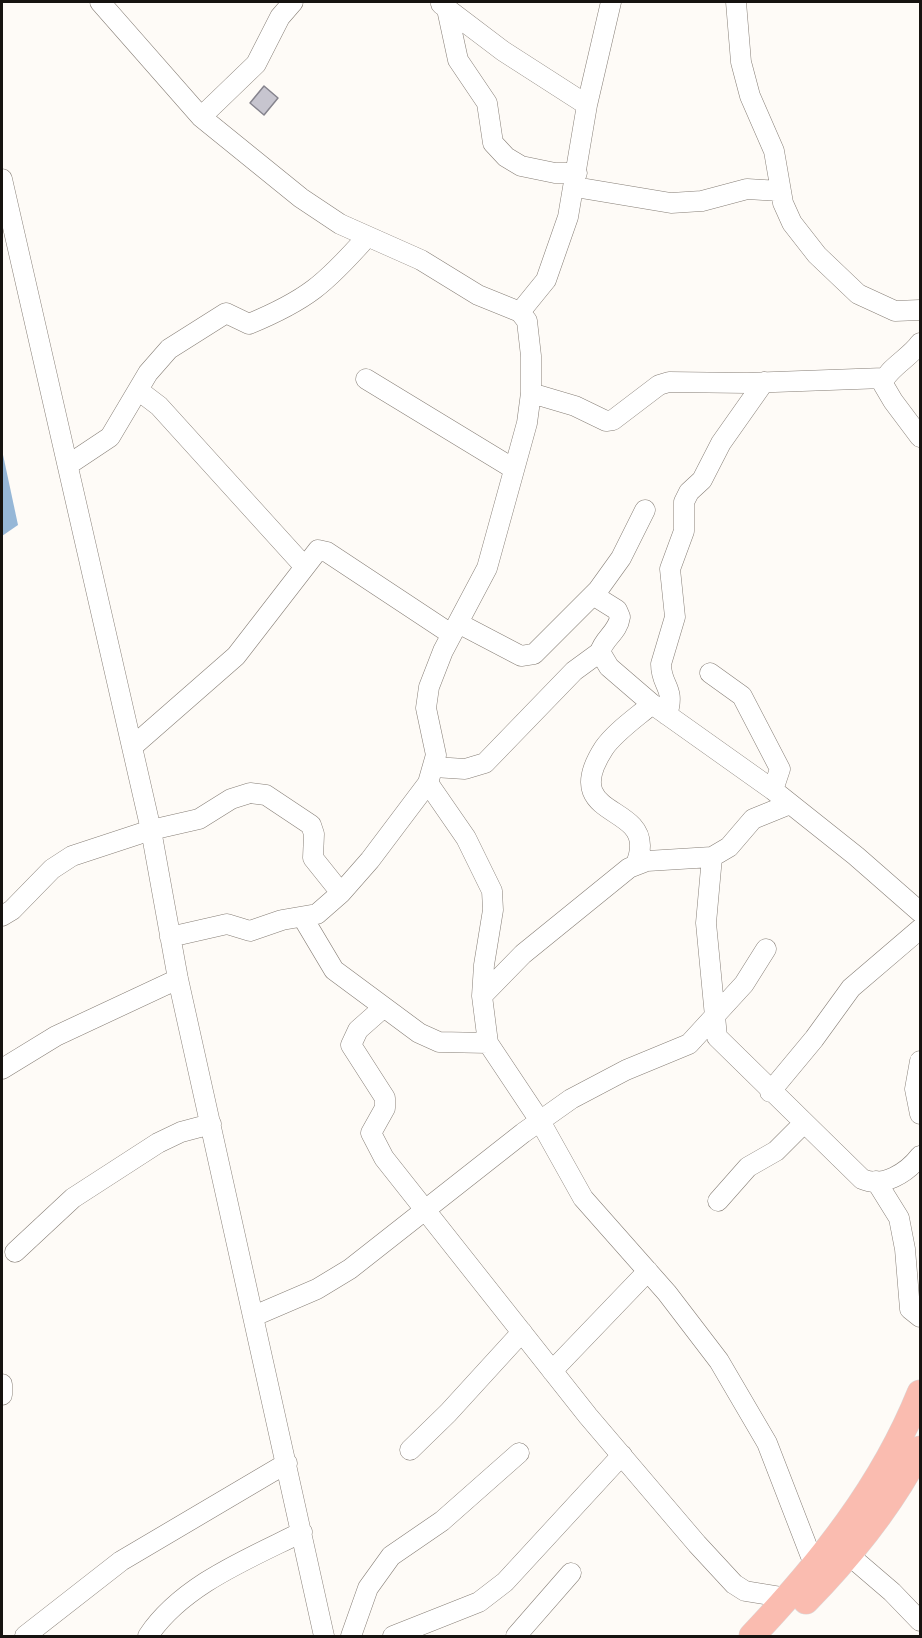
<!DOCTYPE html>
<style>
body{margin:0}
#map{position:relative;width:922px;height:1638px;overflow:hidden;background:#fefbf7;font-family:Spectral,serif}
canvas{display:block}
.frame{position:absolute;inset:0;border:3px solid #161310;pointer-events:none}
</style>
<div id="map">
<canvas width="922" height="1638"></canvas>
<div class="frame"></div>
</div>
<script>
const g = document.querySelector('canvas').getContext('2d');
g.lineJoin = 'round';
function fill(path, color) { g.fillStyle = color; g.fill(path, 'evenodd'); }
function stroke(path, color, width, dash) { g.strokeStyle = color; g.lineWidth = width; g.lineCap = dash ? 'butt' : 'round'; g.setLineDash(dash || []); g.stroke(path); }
const water = new Path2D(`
 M2 450 18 525 2 536Z`);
const building = new Path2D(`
 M264 86 278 98 264 115 250 103Z`);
const minor = new Path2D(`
 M100 2 201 117 301 198 340 224 421 260 478 295 520 312 527 321 531 356V393L527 423 487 568 443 651 429 687 426 708 436 755 428 783 370 860 341 893 317 914 282 920 250 931 227 924 170 937
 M736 2 741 62 750 96 774 151 783 203 792 223 817 255 858 294 895 311 920 310
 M441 4 503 51 587 105
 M447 9 458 60 487 103 493 143 506 157 521 166 555 173H577
 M201 117 256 64 280 17 293 2
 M2 179 151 830 178 979 324 1636
 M575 187 671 203 702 201 747 189 780 191
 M520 312 546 280 568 217 587 105 611 2
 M920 343C911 357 885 370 883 384L893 401 920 437
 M366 379 514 469
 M138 390 159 406 304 566
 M531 393 575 406 606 421 613 420 659 385 669 382 747 383 884 378
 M68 465 110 437 148 373 169 349 226 313 249 324C307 300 325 284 366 238
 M593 595 617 610 620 617C618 632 604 638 600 652L609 667 652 704 773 790 856 856 920 912
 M458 623 521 656 534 654 598 590 621 558 645 510
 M710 673 742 696 780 769 773 790
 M667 715C676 687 661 687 661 664L675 617 670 569 684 531V502L689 492 702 480 721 443 764 382
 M132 747 236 656 318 550 327 552 451 634
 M434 767 465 769 485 763 574 671 600 652
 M428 783 466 838 492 891 493 910 484 965 482 996 488 1043 540 1121 583 1198 667 1293 719 1361 767 1443 815 1567
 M712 857 706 923 717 1037 862 1179C883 1188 907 1173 920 1156
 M636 864C638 859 640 852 640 846 641 804 560 816 604 748 615 732 637 717 652 704
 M2 916 12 910 52 869 72 856 151 830 199 819 231 799 250 793 266 795 311 825 314 834 313 858 341 893
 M303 918 334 970 419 1033 439 1042 488 1043
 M482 996 523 954 629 868 647 861 712 857 729 847 753 819 790 804
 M384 1007 358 1030 351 1045 385 1098V1108L371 1133 384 1158 588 1416 697 1544 734 1584 745 1591 788 1598
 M920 1061 915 1089 920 1114
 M2 1069 56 1036 178 979
 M770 1092 814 1039 851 988 920 929
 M876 1181 899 1218 905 1249 910 1309 920 1317
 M718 1201 748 1167 776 1151 803 1124
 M15 1252 73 1198 158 1143 181 1132 211 1124
 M254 1316 317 1289 350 1269 523 1133 571 1099 626 1070 689 1044 744 984 766 949
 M552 1371 648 1271
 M2 1384V1395
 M410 1450 448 1413 522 1332
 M850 1556 892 1592 920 1621
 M25 1636 121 1561 287 1463
 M148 1636C182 1585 248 1559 302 1532
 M351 1636 368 1588 391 1556 442 1521 519 1453
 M393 1636 479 1602 505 1582 622 1455
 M516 1636 571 1573`);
const major = new Path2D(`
 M806 1601C851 1555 891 1506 920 1449
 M752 1636C821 1563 882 1487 920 1393`);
fill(water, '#96b7d7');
fill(building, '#c7c5cf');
stroke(building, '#85838d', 1.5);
stroke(minor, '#867e76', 21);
stroke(major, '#dad9d9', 27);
stroke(minor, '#fff', 20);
stroke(major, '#fabcb0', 26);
</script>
